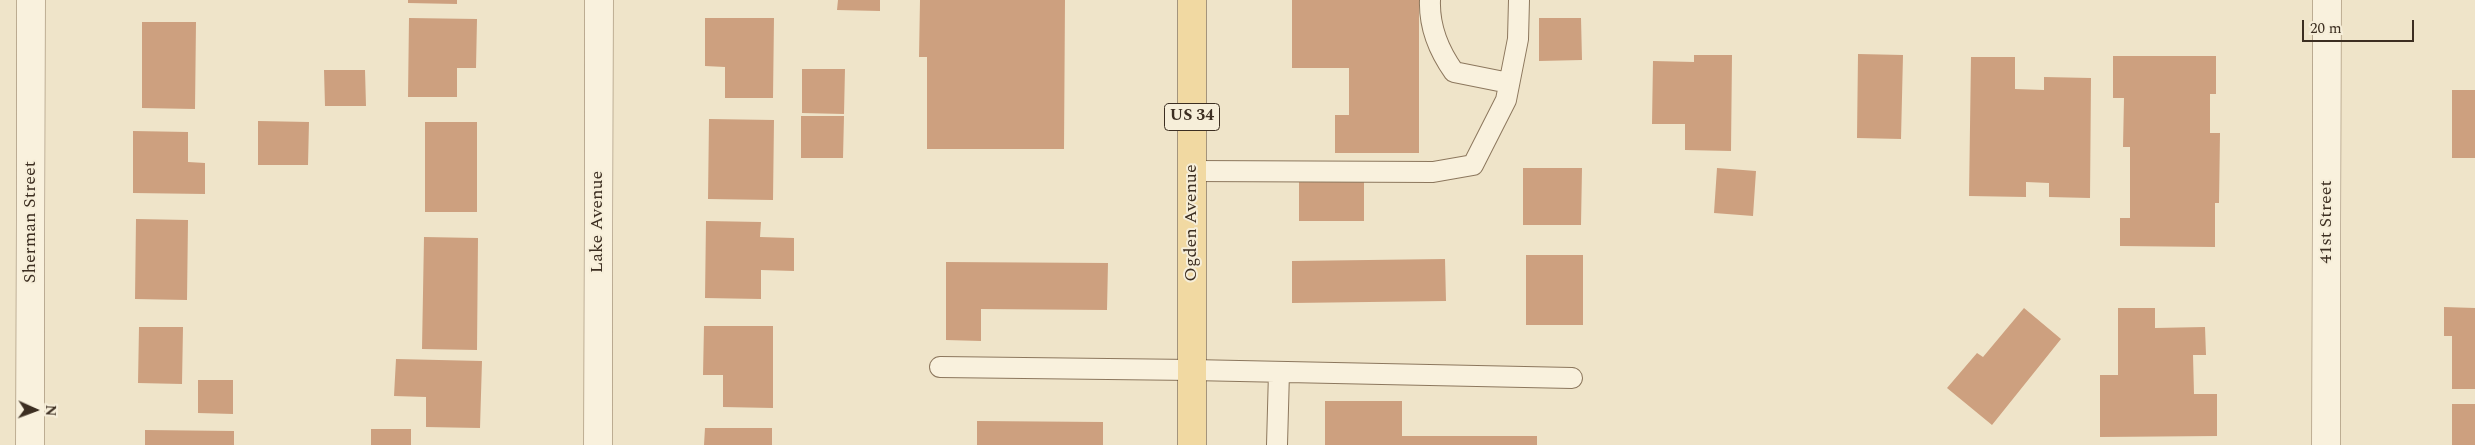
<!DOCTYPE html>
<style>
body{margin:0}
#map{position:relative;width:2475px;height:445px;overflow:hidden;background:#efe4c9;font-family:Spectral,serif}
canvas{display:block}
.north{position:absolute;left:10px;top:385px;width:50px;height:50px;-webkit-text-stroke:4px #f6eed9;paint-order:stroke;rotate:92deg;font-size:14px;font-weight:700;line-height:20px;text-align:center;color:#3c2e21}
.north::after{content:'';display:block;margin:auto;width:18px;height:22px;background:#3c2e21;clip-path:polygon(50% 0,100% 100%,50% 72%,0 100%)}
.scale{position:absolute;left:2302px;top:20px;width:112px;height:22px;box-sizing:border-box;border:2px solid #3c2e21;border-top:0;padding-left:6px;font-size:15px;line-height:18px;white-space:nowrap;color:#3c2e21;-webkit-text-stroke:4px #f6eed9;paint-order:stroke}
</style>
<div id="map">
<canvas width="2475" height="445"></canvas>
<div class="north">N</div>
<div class="scale">20 m</div>
</div>
<script>
const g = document.querySelector('canvas').getContext('2d');
g.lineJoin = 'round';
function fill(path, color) { g.fillStyle = color; g.fill(path, 'evenodd'); }
function stroke(path, color, width, dash) { g.strokeStyle = color; g.lineWidth = width; g.lineCap = dash ? 'butt' : 'round'; g.setLineDash(dash || []); g.stroke(path); }
function label(font, color, halo, rows, align = 'center') {
  g.font = font + ' Spectral,serif'; g.lineWidth = 4; g.setLineDash([]); g.textBaseline = 'middle'; g.strokeStyle = halo; g.fillStyle = color; for (const [text, x, y, turn = 0] of rows) {
    g.save(); g.translate(x, y); g.rotate((+turn || 0) * Math.PI / 180); g.textAlign = isNaN(turn) ? turn : align; if (halo) g.strokeText(text, 0, 0); g.fillText(text, 0, 0); g.restore();
  }
}
const building = new Path2D(`
 M408 0H457V4L408 3Z
 M838 0H880V11L837 10Z
 M920 0H1065L1064 149H927V57H919Z
 M1292 0H1419V153H1335V115H1349V68H1292Z
 M409 18 477 19 476 68H457V97H408Z
 M705 18H774L773 98H725V67L705 66Z
 M1539 18H1581L1582 60 1539 61Z
 M142 22H196L195 109 142 108Z
 M1858 54 1903 55 1901 139 1857 138Z
 M1694 55H1732L1731 151 1685 150V124H1652L1653 61 1694 62Z
 M2113 56H2216V94H2210V133H2220L2219 203H2215V247L2120 246V218H2130V147H2123L2124 98H2113Z
 M1971 57H2015V89L2044 90V77L2091 78 2090 198 2049 197V183L2026 182V197L1969 196Z
 M802 69H845L844 114 802 113Z
 M324 70H365L366 106H325Z
 M2452 90H2475V158H2452Z
 M801 116H844L843 158H801Z
 M709 119 774 120 773 200 708 199Z
 M258 121 309 122 308 165H258Z
 M425 122H477V212H425Z
 M133 131 188 132V162L205 163V194L133 193Z
 M1523 168H1582L1581 225H1523Z
 M1717 168 1756 171 1753 216 1714 213Z
 M1299 176 1364 177V221H1299Z
 M136 219 188 220 187 300 135 299Z
 M706 221 761 222 760 237 794 238V271L761 270V299L705 298Z
 M424 237 478 238 477 350 422 349Z
 M1526 255H1583V325H1526Z
 M1445 259 1446 301 1292 303V261Z
 M946 262 1108 263 1107 310 981 309V341L946 340Z
 M2444 307 2475 308V389H2452V336H2444Z
 M2024 308 2061 339 1992 425 1947 388 1977 353 1983 357Z
 M2118 308H2155V328L2205 327 2206 355H2193L2194 394H2217V436L2100 437V375H2118Z
 M704 326H773V408L723 407V375H703Z
 M139 327H183L182 384 138 383Z
 M396 359 482 361 480 428 426 427V397L394 396Z
 M198 380H233V414L198 413Z
 M1325 401H1402V436H1537V445H1325Z
 M2452 404H2475V445H2452Z
 M977 421 1103 422V445H977Z
 M705 428H772V445H704Z
 M371 429H411V445H371Z
 M145 430 234 431V445H145Z`);
const lane = new Path2D(`
 M1430 0C1429 26 1439 51 1454 72L1509 83
 M1192 171 1433 172 1473 165 1506 100 1518 39 1519 0
 M940 367 1192 370 1572 378
 M1277 445 1279 372`);
const street = new Path2D(`
 M30 445 31 0
 M598 445 599 0
 M2326 445 2327 0`);
const primary = new Path2D(`
 M1192 0V445`);
const shields = [
 [1192,117,55]
];
const shieldNames = [
 ["US 34",1192,117]
];
const streetNames = [
 ["Sherman Street",31,222,-90],
 ["Lake Avenue",598,222,-90],
 ["41st Street",2327,222,-90],
 ["Ogden Avenue",1192,223,-90]
];
fill(building, '#cda07f');
stroke(lane, '#8c775d', 22);
stroke(street, '#8c775d', 29);
stroke(primary, '#5a4531', 29);
stroke(lane, '#f9f1dd', 20);
stroke(street, '#f9f1dd', 28);
stroke(primary, '#f1d9a2', 28);
for (const [x, y, w] of shields) { const box = new Path2D(); box.roundRect(x - w / 2, y - 13.5, w, 27, 4); g.fillStyle = '#f6eed9'; g.fill(box); stroke(box, '#3c2e21', 1); }
label('bold 16px', '#3c2e21', null, shieldNames);
label('18px', '#3c2e21', '#f6eed9', streetNames);
</script>
